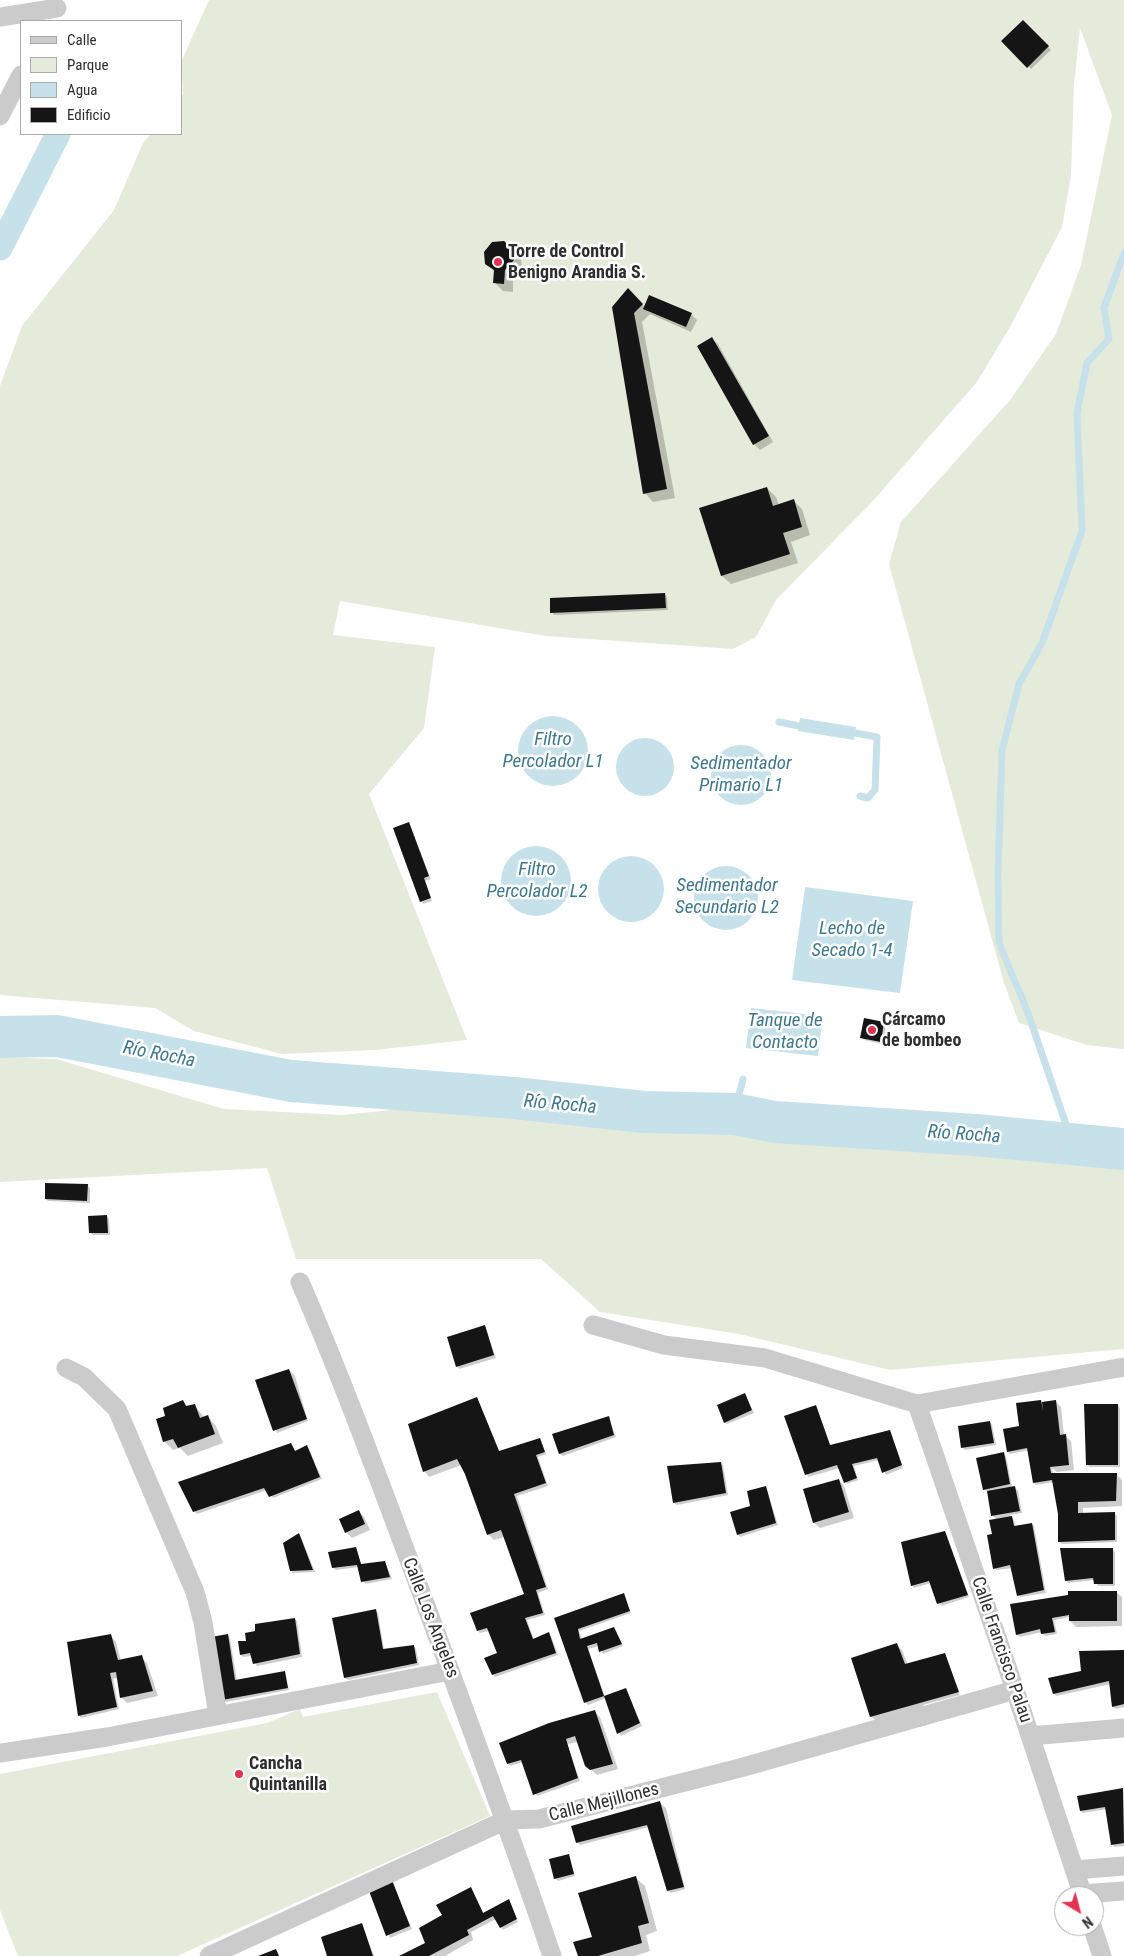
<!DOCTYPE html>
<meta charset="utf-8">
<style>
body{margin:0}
#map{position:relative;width:1124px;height:1956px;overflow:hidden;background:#fff;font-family:"Roboto Condensed",sans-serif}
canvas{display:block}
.legend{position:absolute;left:20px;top:20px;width:162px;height:115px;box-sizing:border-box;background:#fff;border:1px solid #ababab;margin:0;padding:6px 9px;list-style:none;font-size:15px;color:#2e2e2e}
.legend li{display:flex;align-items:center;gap:10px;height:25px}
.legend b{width:25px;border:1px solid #ababab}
.north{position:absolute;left:1054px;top:1886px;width:50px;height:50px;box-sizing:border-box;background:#fff;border:1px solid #ababab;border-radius:50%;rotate:143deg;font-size:14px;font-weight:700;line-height:20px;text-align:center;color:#2e2e2e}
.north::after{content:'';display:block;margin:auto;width:18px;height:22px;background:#e23252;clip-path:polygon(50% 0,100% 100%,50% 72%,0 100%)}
</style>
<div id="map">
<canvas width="1124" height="1956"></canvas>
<ul class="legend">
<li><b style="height:6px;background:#cbcbcb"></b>Calle</li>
<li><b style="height:14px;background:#e5ebdb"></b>Parque</li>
<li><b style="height:14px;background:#c7e1eb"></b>Agua</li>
<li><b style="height:14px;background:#151515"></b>Edificio</li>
</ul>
<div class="north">N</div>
</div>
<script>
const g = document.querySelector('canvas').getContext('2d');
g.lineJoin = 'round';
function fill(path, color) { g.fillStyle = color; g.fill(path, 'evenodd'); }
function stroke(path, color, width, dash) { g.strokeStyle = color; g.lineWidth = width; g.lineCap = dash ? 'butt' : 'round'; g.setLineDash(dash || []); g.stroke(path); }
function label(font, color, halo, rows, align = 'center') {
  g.font = font + ' "Roboto Condensed",sans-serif'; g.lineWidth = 5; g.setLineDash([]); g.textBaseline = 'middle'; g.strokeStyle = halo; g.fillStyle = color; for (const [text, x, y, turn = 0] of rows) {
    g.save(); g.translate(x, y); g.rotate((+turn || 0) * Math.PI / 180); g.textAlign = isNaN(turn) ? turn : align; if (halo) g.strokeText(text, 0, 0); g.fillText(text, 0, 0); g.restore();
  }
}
const green = new Path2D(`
 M209 0H1124V1049L1087 1045 1019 1023 1004 983 889 564 901 522 1010 400 1056 334 1081 265 1112 115 1080 28 1074 84 1071 176 1062 227 1010 327 977 382 872 502 776 600 756 637 733 649 546 636 340 601 333 635 435 647 424 728 369 794 467 1040 375 1050 282 1054 194 1031 155 1008 0 995V386L22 326 114 210 143 143 151 134H181V97L183 94 181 62Z
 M0 1057 56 1059 224 1109 342 1115 431 1106 524 1116 555 1106 625 1123 790 1129 1124 1162V1349L890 1370 739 1334 600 1312 541 1259H296L267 1168 0 1182Z
 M437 1692 490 1816 177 1956H18L0 1910V1774L267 1723 300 1709 303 1717Z`);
const water = new Path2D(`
 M518 751a35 35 0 1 1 70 0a35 35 0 1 1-70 0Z
 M800 718 856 727 854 740 798 731Z
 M616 767a29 29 0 1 1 58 0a29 29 0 1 1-58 0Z
 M711 775a30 30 0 1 1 60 0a30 30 0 1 1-60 0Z
 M501 881a35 35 0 1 1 70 0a35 35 0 1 1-70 0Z
 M598 889a33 33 0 1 1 66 0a33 33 0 1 1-66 0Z
 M694 898a32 32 0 1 1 64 0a32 32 0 1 1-64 0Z
 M805 887 913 901 900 993 792 980Z
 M751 1008 823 1016 818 1056 746 1048Z`);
const shadow = new Path2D(`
 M1023 21 1051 50 1031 69 1003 41Z
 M511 249 521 258 522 269 513 279V292L503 291 495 283V272L487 263Z
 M628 290 645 307 691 314 697 320 691 332 650 314 642 322 675 498 653 502 645 493Z
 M712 339 718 344 773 442 760 450 754 444Z
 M767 488 776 497 779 505 794 501 802 509 810 535 791 542 798 563 731 584 722 576 701 509Z
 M665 594 667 597 668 610 554 615 552 612Z
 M409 823 431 879 425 881 432 901 423 904 395 829Z
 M884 1023 886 1025 883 1044 864 1040 862 1038Z
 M88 1186 90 1188V1203L48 1201 46 1199Z
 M107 1216 109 1219 110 1235H93L91 1233Z
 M485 1327 496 1358 459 1369 457 1366Z
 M289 1370 295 1376 308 1421 277 1433 257 1381Z
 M745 1395 754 1413 727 1424 725 1422Z
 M477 1399 500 1452 540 1439 546 1454 538 1457 548 1486 517 1496 548 1589 538 1593 545 1615 527 1620 534 1640 549 1634 551 1636 558 1655 495 1677 493 1674 499 1654 489 1631 480 1633 478 1631 525 1595 504 1537 494 1540 488 1534 461 1465 429 1477 424 1471 409 1424Z
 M1055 1401 1061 1407 1064 1435 1071 1441 1074 1470 1057 1472 1052 1468 1053 1474H1116L1122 1480V1506L1083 1508V1514L1114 1513 1117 1516V1542L1062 1544 1059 1542V1514L1054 1482 1036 1485 1034 1482 1029 1450 1010 1454 1008 1452 1020 1427 1041 1402Z
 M183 1402 188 1407 194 1405 205 1418 208 1417 216 1426 223 1443 188 1456 180 1448 173 1450 164 1441 166 1417Z
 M1118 1405 1120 1408V1467H1089L1087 1464Z
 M816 1407 831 1446 889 1431 903 1468 886 1475 879 1460 854 1466 858 1480 847 1484 840 1468 808 1477 786 1417Z
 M608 1417 616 1437 563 1456 560 1454 554 1435Z
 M990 1422 992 1425 996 1445 965 1450 963 1448Z
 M291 1445 296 1452 307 1447 309 1449 322 1479 273 1498 267 1490 197 1514 194 1511Z
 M1003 1454 1006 1456 1012 1488 1018 1490 1022 1513 1010 1515 1014 1520 1016 1527 1032 1524 1034 1526 1046 1593 1020 1597 1012 1568 997 1570 994 1568V1535L997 1520 992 1515 988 1492 984 1489Z
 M720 1463 723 1465 728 1495 677 1505 674 1503Z
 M839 1480 844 1486 854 1518 820 1528 814 1523 805 1490Z
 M766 1487 778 1525 740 1537 738 1534 751 1507Z
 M359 1512 364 1517 370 1530 352 1538 346 1532Z
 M944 1533 969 1597 941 1606 931 1583 914 1588 912 1585Z
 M299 1535 301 1537 315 1572 293 1573 291 1570Z
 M356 1549 362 1566 385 1562 392 1579 365 1584 359 1567 336 1570 333 1568Z
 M1113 1550 1115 1552V1586H1098L1095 1580 1068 1583 1066 1580Z
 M1116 1592 1122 1597V1626L1076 1627 1070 1621V1617L1054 1620 1057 1634 1045 1636 1042 1632 1020 1637 1017 1635 1012 1605Z
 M623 1594 631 1613 579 1631 582 1639 614 1629 623 1646 603 1654 599 1646 588 1649 605 1697 626 1689 642 1726 621 1736 606 1698 588 1705 585 1702 556 1619Z
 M376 1610 378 1613 384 1650 414 1647 416 1649 419 1665 348 1680 345 1678 334 1619Z
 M294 1619 297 1621 302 1657 257 1666 252 1656 243 1657 241 1655 239 1642H247L257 1632Z
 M228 1635 230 1638 237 1681 284 1672 289 1690 226 1702 223 1699Z
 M111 1636 116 1642 121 1661 141 1657 147 1663 158 1696 127 1703 121 1697 118 1678 113 1679 119 1709 81 1718 79 1715Z
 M896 1644 902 1650 908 1665 944 1655 960 1695 923 1705 925 1709 877 1722 871 1716Z
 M1124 1652V1707L1116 1709 1113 1707 1111 1684 1056 1696 1054 1693Z
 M594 1711 600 1717 618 1769 597 1775 586 1765 578 1742 567 1744 580 1781 537 1796 523 1762 510 1766 508 1764Z
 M1123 1789 1124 1846 1115 1847 1113 1845 1107 1809 1083 1813 1081 1811Z
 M660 1803 666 1808 685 1889 671 1893 668 1891 649 1827 580 1845 577 1842Z
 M568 1855 575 1876 558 1881 555 1878Z
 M636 1878 645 1886 657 1931 646 1935 650 1951 635 1956H579Z
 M391 1882 412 1929 390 1938 370 1891Z
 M471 1889 484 1914 508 1901 518 1922 503 1930 496 1919 471 1932 473 1940 445 1956H401L427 1943 444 1916Z
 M362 1924 374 1956H329Z`);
const stream = new Path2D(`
 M779 722 799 726
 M855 733 877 737 875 790 868 798 860 796
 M734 1114 743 1079
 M1073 1145 1028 1013 999 943 998 874 1002 751 1019 684 1042 643 1082 531 1077 413 1087 363 1109 339 1104 308 1124 253`);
const canal = new Path2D(`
 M0 248 58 134`);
const river = new Path2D(`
 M0 1037 57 1036 291 1081 514 1098 644 1112 734 1114 775 1122 975 1135 1124 1149`);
const building = new Path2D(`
 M1023 20 1049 46 1027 68 1001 41Z
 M504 241 512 248 514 260 505 270 504 284 493 283 494 270 485 264 484 252 492 242Z
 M628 288 643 304 634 313 667 489 643 494 612 307Z
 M649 295 692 313 686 327 643 309Z
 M712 337 769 436 753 445 697 346Z
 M767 487 773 506 794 499 802 527 783 533 790 554 721 576 699 508Z
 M665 593 666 608 550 613V598Z
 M409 822 429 876 424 878 431 898 420 902 393 828Z
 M864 1018 884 1022 881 1042 860 1038Z
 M45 1183 88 1184 87 1201 45 1199Z
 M107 1215 108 1233H89L88 1216Z
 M485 1325 494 1355 456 1367 447 1337Z
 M289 1369 307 1419 273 1431 255 1380Z
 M745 1393 752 1410 724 1423 717 1405Z
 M477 1397 499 1451 540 1438 545 1452 536 1455 546 1483 514 1494 546 1587 536 1590 543 1613 525 1618 533 1639 549 1632 556 1653 492 1675 484 1658 497 1653 487 1628 477 1631 470 1613 524 1594 501 1530 487 1535 465 1474 457 1459 423 1472 408 1424Z
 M183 1400 186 1406 195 1404 200 1418 208 1415 215 1434 178 1448 173 1439 163 1442 156 1419 165 1416 163 1408Z
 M1041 1400 1043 1411 1042 1402 1056 1400 1060 1435 1066 1434 1069 1465 1050 1467 1051 1473H1117L1116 1501 1078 1502V1513L1115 1512V1540L1058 1542V1514L1052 1480 1033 1483 1027 1448 1007 1452 1003 1429 1019 1426 1016 1403Z
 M1084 1404H1118V1465H1086Z
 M816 1405 830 1445 890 1430 902 1465 882 1473 877 1458 852 1464 857 1478 844 1483 837 1465 805 1475 784 1416Z
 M609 1416 614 1435 559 1454 552 1434Z
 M990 1421 994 1443 961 1448 958 1426Z
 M291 1443 295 1451 307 1445 320 1477 269 1497 264 1488 193 1512 178 1482Z
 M1004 1452 1010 1484 983 1490 976 1458Z
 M721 1462 726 1493 673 1503 667 1466Z
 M839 1479 849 1512 813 1523 803 1489Z
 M766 1486 776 1523 737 1535 730 1512 750 1506 747 1491Z
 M1015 1486 1020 1511 991 1516 987 1491Z
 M359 1510 365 1524 345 1533 339 1519Z
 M1012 1516 1014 1526 1032 1523 1044 1590 1017 1596 1010 1565 993 1569 987 1535 992 1534 989 1520Z
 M945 1531 968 1595 937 1604 929 1581 911 1586 901 1542Z
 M299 1533 313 1570 290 1571 283 1543Z
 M356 1547 361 1564 385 1561 390 1577 361 1582 357 1565 332 1568 328 1552Z
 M1060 1548H1113V1584H1094L1093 1578 1065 1581Z
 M1068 1591H1117V1621H1069V1615L1052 1618 1055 1632 1041 1634 1040 1629 1016 1635 1010 1604 1068 1595Z
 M624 1593 630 1611 578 1629 580 1639 614 1627 622 1644 599 1652 597 1643 587 1646 604 1696 584 1703 554 1618Z
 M376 1609 383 1649 414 1645 417 1663 344 1678 332 1618Z
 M295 1618 300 1654 253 1664 250 1653 240 1655 238 1641H246L245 1633 255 1631V1624Z
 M111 1634 118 1660 142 1655 153 1691 120 1698 116 1672 110 1673 117 1707 78 1716 67 1642Z
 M228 1634 235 1680 285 1671 288 1688 222 1700 211 1637Z
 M897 1643 905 1664 945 1653 959 1692 870 1717 851 1658Z
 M1124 1650V1704L1112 1707 1109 1681 1053 1694 1048 1678 1081 1671 1079 1651Z
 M626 1688 640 1723 617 1734 604 1696Z
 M595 1710 613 1764 590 1770 585 1766 575 1736 566 1739 578 1778 533 1795 521 1760 507 1764 499 1743 549 1723Z
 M1123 1788 1124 1843 1111 1845 1105 1807 1080 1811 1077 1796Z
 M660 1801 684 1887 667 1891 647 1825 576 1843 571 1826Z
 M569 1854 574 1874 554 1879 549 1859Z
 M636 1876 649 1923 638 1926 642 1943 598 1956H578L573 1942 592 1937 578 1893Z
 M392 1880 410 1926 386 1936 369 1891Z
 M471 1887 483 1913 509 1899 517 1919 500 1928 493 1916 467 1930 469 1935 429 1956H399L425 1943 419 1928 442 1915 436 1905Z
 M362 1923 373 1956H327L321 1937Z
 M276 1949 279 1956H258Z`);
const minor = new Path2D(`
 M0 17 57 8
 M0 116 21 75
 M300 1282C341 1376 376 1472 412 1568 460 1697 508 1826 552 1956
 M593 1325 664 1345 765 1358 917 1404 1124 1367
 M66 1368 84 1377 117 1409 195 1592 203 1622 218 1715
 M917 1404 1015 1690 1083 1896
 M1030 1736 1124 1728
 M0 1753 107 1737 450 1671
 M1074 1870 1124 1866
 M1082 1894 1124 1891
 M1092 1926 1102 1956
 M209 1956 506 1820 539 1819 740 1768 1015 1690`);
const markers = [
 [498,262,5,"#e23252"],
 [872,1030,5,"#e23252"],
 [239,1774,5,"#e23252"]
];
const poiNames = [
 ["Torre de Control",508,252],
 ["Benigno Arandia S.",508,273],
 ["Cárcamo",882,1020],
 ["de bombeo",882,1041],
 ["Cancha",249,1764],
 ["Quintanilla",249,1785]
];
const streetNames = [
 ["Calle Los Angeles",430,1618,69],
 ["Calle Francisco Palau",1001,1650,71],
 ["Calle Mejillones",604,1803,-14]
];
const waterNames = [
 ["Filtro",553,740],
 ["Percolador L1",553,762],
 ["Sedimentador",741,764],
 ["Primario L1",741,786],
 ["Filtro",537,870],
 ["Percolador L2",537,892],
 ["Sedimentador",727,886],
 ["Secundario L2",727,908],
 ["Lecho de",852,929],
 ["Secado 1-4",852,951],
 ["Tanque de",785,1021],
 ["Contacto",785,1043],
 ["Río Rocha",159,1055,11],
 ["Río Rocha",560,1105,5],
 ["Río Rocha",964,1135,4]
];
fill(green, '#e5ebdb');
fill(water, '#c7e1eb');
fill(shadow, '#0003');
stroke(stream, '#c7e1eb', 7);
stroke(canal, '#c7e1eb', 25);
stroke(river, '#c7e1eb', 42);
fill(building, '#151515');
stroke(minor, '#cbcbcb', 19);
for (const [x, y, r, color] of markers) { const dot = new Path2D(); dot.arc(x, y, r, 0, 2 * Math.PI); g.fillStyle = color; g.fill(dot); stroke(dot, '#fff', 2); }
label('bold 18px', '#2e2e2e', '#fff', poiNames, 'left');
label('18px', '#2e2e2e', '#fff', streetNames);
label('italic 19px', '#3d788e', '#fff', waterNames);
</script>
